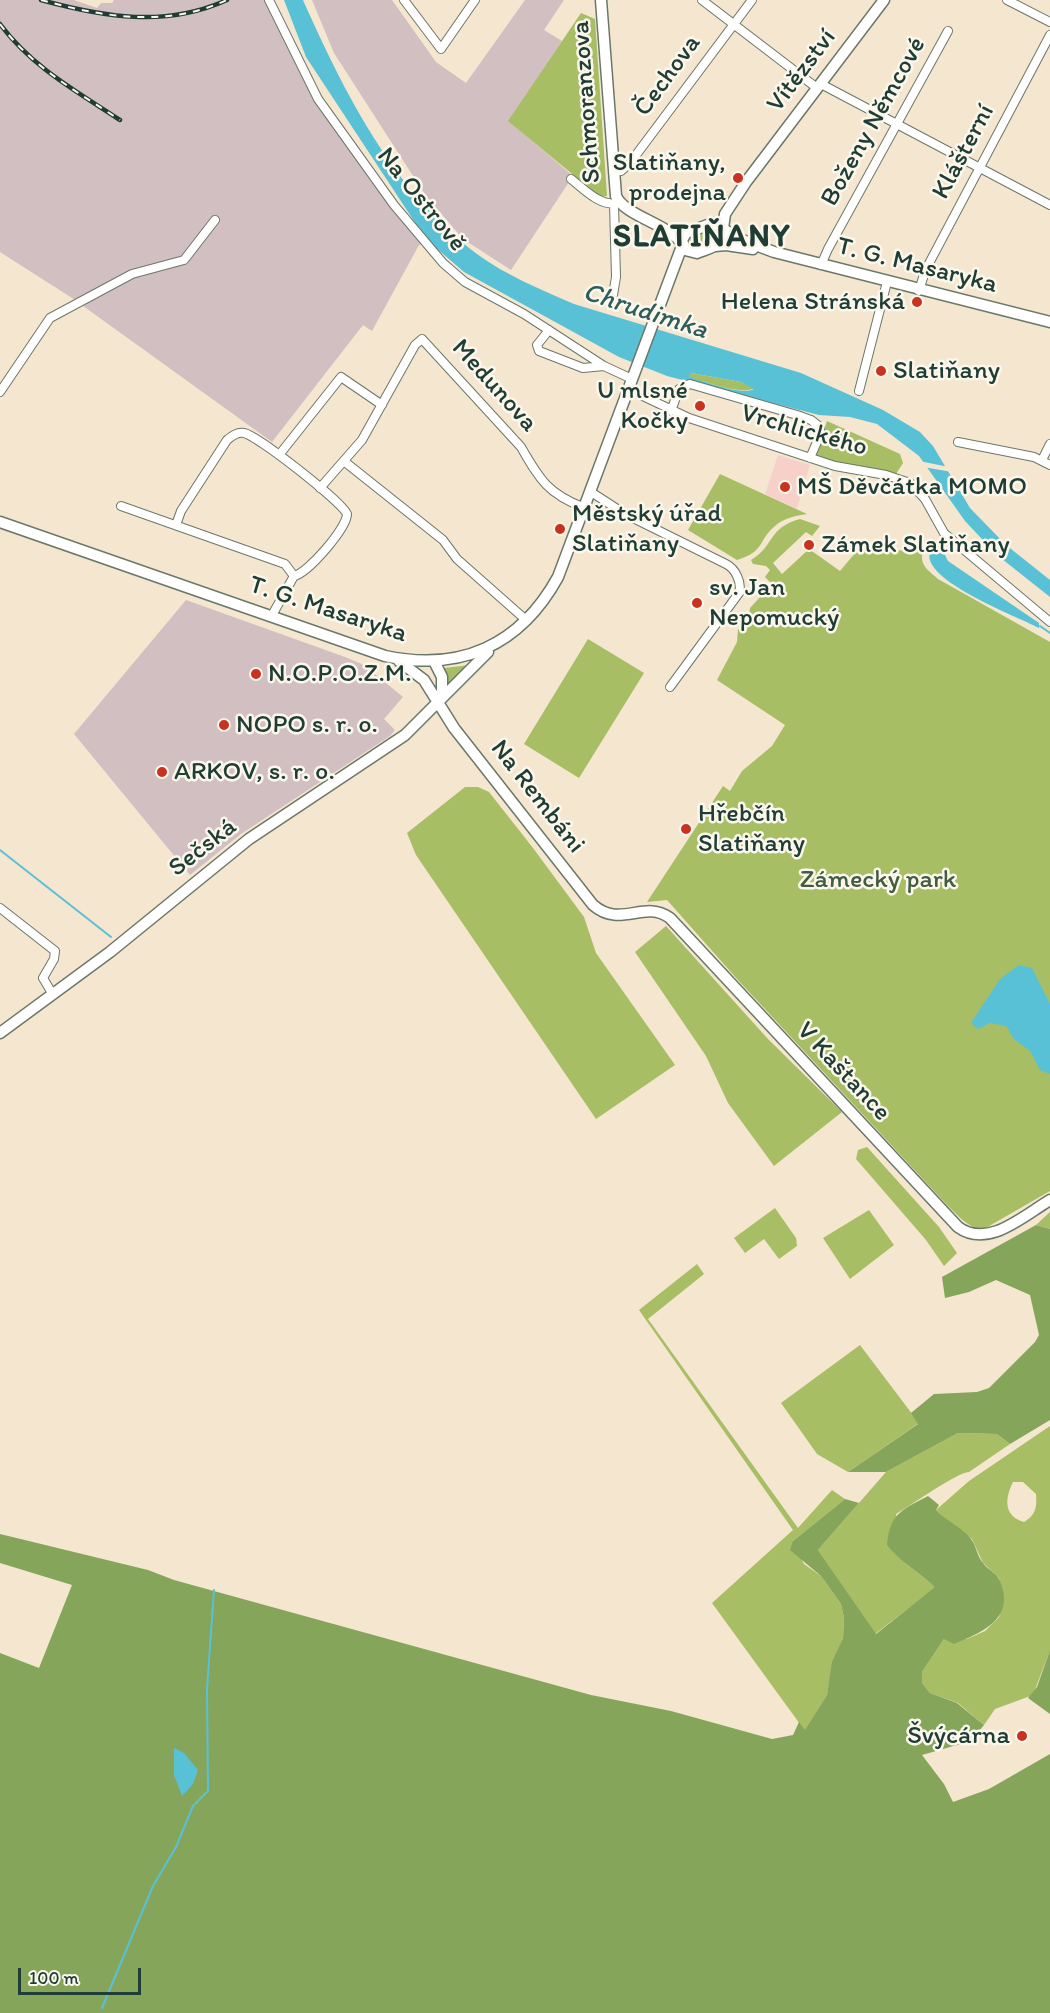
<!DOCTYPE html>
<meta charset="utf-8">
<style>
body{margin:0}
#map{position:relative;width:1050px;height:2013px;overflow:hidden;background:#f5e6cf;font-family:Itim,sans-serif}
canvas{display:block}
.scale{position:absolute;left:18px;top:1968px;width:123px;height:27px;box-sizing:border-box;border:3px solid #1f3d34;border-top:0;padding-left:8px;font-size:18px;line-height:21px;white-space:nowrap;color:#1f3d34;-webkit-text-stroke:4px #fbf7ec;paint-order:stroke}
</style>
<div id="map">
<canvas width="1050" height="2013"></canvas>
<div class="scale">100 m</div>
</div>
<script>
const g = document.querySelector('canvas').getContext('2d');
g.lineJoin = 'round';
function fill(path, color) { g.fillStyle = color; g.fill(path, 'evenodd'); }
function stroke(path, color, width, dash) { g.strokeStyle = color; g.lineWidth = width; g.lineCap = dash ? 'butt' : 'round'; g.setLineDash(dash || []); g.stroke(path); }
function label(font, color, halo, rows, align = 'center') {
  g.font = font + ' Itim,sans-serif'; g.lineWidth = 5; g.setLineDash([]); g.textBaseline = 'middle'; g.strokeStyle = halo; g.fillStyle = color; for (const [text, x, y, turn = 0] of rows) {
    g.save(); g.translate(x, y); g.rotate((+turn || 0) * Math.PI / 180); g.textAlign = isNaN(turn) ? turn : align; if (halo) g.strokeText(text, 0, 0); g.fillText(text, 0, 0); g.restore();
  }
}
const built = new Path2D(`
 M778 455 810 465 797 509 765 494Z`);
const industrial = new Path2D(`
 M0 0H74L97 8 101 3H112L114 0H265L314 100 422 244 419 245 372 331 363 325 272 442 72 298 0 252Z
 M312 0H392L436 62 466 83 525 0H564L544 30 562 41 509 121 573 176 511 270 463 239 426 196 334 53Z
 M186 600 345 657 364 665 403 697 384 719 395 730 390 736 241 834 190 875 74 734Z`);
const green = new Path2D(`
 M581 13 595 19 607 196 600 197 508 121Z
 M709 230 717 232 714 239 698 246 689 245 691 237Z
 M691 373 741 382 755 388C741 396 704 381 688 377Z
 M827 421 900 454 903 463 896 474 861 470 815 457Z
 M720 474 807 514C795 516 784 518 775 526 757 541 766 551 737 560L688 530Z
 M800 519 820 526 812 536 806 532 773 563 782 574 809 549 840 571 861 546 868 549 869 543 884 550 923 551C919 565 928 570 938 579L1050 642V1191L984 1229C968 1229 958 1215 947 1205L737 979 667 900 647 902 723 786 730 791 742 771 772 746 785 725 717 680 737 642 738 629 747 630 750 608 772 584 765 577 770 570 766 566 753 564 751 560C775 546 767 528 800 519Z
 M588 639 644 673 579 778 524 744Z
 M470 665 447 688 444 668Z
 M465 787H478L489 792 533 848 584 917 596 953 675 1065 596 1119 416 855 407 833Z
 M666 926 768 1039 842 1112 774 1166 728 1103 706 1056 635 952Z
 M867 1147 939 1227 957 1253 944 1266 926 1240 856 1159 858 1150Z
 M775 1208 796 1238 797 1246 779 1259 764 1239 745 1253 734 1238Z
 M869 1210 894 1245 850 1279 823 1238Z
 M1050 1212V1229L1036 1225Z
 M697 1264 704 1274 648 1319 798 1528 832 1490 845 1499 793 1541 804 1564 821 1576 841 1604 844 1618 843 1638 833 1662 827 1695 805 1731 712 1603 793 1530 639 1310Z
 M860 1345 919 1423 848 1472 817 1454 781 1403Z
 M1050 1426V1650L1033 1695 995 1709 984 1725 958 1703 930 1693 922 1683V1672L944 1639H967L985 1631 999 1617 1003 1600 999 1578 983 1563 972 1539 947 1522 936 1510 969 1481ZM1013 1482H1023L1036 1494C1037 1507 1036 1515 1024 1522 1003 1516 1005 1498 1013 1482Z
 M958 1433 997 1434 1010 1444 969 1472C959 1471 910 1506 896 1514L905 1563 936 1587 875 1634 818 1550 886 1472Z`);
const forest = new Path2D(`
 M1036 1225 1050 1229V1420L1010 1444 997 1434 958 1433 886 1472H848L918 1424 911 1413 934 1394 977 1392 989 1388 1035 1342 1039 1335 1030 1295 996 1280 969 1292 945 1298 942 1277Z
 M928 1496 939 1505 936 1510C947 1522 961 1526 971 1539 976 1545 977 1556 983 1563 987 1569 996 1573 999 1579 1017 1618 983 1632 954 1644L944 1639 922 1672V1683L930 1693 957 1703 984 1725 971 1741 922 1755 944 1784 953 1802 989 1789 1050 1754V2013H0V1653L39 1668 72 1585 0 1563V1534L148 1570 174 1580 591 1695 671 1711 772 1739 793 1735 799 1722 805 1730 827 1695 832 1662 843 1638 844 1618 841 1604 821 1576 790 1550 793 1541 845 1499 859 1503 818 1550 876 1634 935 1587C920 1573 899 1561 887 1545 890 1513 902 1510 928 1496Z
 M1050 1650V1714L1028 1698 1037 1687Z`);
const water = new Path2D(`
 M284 0H303C344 92 394 192 477 254 505 275 542 290 574 304L801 373 883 410 920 432 933 446 970 508 1006 545 1050 580V597L997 555 965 521 919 456 877 424 850 417 819 415 667 376 619 357 464 272 435 247 416 224 306 57ZM691 373 741 382 754 389C741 396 704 381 689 377Z
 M941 547 948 561 1039 623V628C1019 617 911 577 932 548Z
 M1019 965 1032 968 1050 1004V1074L1040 1070 1030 1051 1014 1039 1006 1026 990 1023 978 1029 971 1023 1000 979Z
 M174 1748 184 1753 198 1770 193 1784 182 1796 174 1775Z`);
const pier = new Path2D(`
 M919 461 949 467 952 472 923 467Z`);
const stream = new Path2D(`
 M1040 626 1050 633
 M0 850 111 937
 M102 2008 153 1886 176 1847 193 1806 208 1791 207 1689 214 1590`);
const street = new Path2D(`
 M269 0 318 99 394 205 443 263 465 282 524 314 604 366 632 379
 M404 0 441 49 475 0
 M702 0 817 88
 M1007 0 1050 22
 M821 84 1050 205
 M614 172 621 171 630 163 752 0
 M571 179C583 188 602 209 619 202
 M821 265 828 249 948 31
 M919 291 925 271 1050 35
 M613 295 616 277 614 204
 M549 330 537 345 539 351 583 368 604 366
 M628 389 689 418 835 466 886 475 910 483 925 499 944 533 1050 622
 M859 391 887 282
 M0 392 50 318 132 274 184 260 215 220
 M671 411 679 389 690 384 797 415 811 420 820 427V435L810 458
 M958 442 1034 457 1050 465
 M279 455 341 377 382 405
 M1042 460 1050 444
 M345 462 443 540 457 559 526 620
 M320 488 362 440 415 345 422 339 521 447C540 480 548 494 585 508
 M591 492 625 514 726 564C736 569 742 583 739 593L670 687
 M121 506 285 564 294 576
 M176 525 181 511 227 440C232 436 237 432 244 433 258 436 341 501 347 514 347 528 308 573 294 576
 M271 617 294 576
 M0 908 55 951 54 959 43 978 53 995`);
const secondary = new Path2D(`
 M601 0 616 196C624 215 665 223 682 243
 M713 223 723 228C728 245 709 248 697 253L685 250 682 240 686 233Z
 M723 228 725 214 746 182 884 0
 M724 229 737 238 774 252 1050 322
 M715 246 726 245 753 249
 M0 522 385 656C460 672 520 646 558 577L682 246
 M399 661 424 680 454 728 593 905C621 929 644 899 670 918L958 1227C988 1249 1023 1216 1050 1200
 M434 661 442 677V698
 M0 1033 110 952 249 839 405 735 488 652`);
const rail = new Path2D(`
 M41 0C104 17 165 28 227 0
 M0 24C32 67 76 91 120 120`);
const markers = [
 [738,178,6,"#c8321e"],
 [917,302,6,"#c8321e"],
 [881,371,6,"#c8321e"],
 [700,406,6,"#c8321e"],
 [785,487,6,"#c8321e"],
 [560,529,6,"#c8321e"],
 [809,545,6,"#c8321e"],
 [697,603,6,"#c8321e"],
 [256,674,6,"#c8321e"],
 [224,725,6,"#c8321e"],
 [162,772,6,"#c8321e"],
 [686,829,6,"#c8321e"],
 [1022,1736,6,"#c8321e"]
];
const streetNames = [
 ["Vítězství",802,71,-53],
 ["Čechova",668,76,-54],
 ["Schmoranzova",587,102,-94],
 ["Boženy Němcové",874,122,-61],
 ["Klášterní",964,152,-62],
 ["Na Ostrově",421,200,51],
 ["T. G. Masaryka",917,266,14],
 ["Medunova",494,386,48],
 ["Vrchlického",804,431,16],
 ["T. G. Masaryka",328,610,18],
 ["Na Rembáni",537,797,52],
 ["Sečská",203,848,-38],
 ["V Kaštance",843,1072,47]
];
const poiNames = [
 ["Slatiňany,",726,163,"right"],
 ["prodejna",726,193,"right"],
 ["Helena Stránská",905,302,"right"],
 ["Slatiňany",893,371],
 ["U mlsné",688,391,"right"],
 ["Kočky",688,421,"right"],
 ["MŠ Děvčátka MOMO",797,487],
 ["Městský úřad",572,514],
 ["Slatiňany",572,544],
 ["Zámek Slatiňany",821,545],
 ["sv. Jan",709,588],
 ["Nepomucký",709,618],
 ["N.O.P.O.Z.M.",268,674],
 ["NOPO s. r. o.",236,725],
 ["ARKOV, s. r. o.",174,772],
 ["Hřebčín",698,814],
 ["Slatiňany",698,844],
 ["Švýcárna",1010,1736,"right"]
];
const parkNames = [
 ["Zámecký park",878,880]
];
const waterNames = [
 ["Chrudimka",645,312,18]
];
const districtNames = [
 ["SLATIŇANY",702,238]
];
fill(built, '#f7d1c9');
fill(industrial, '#d2bfc1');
fill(green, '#a7be64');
fill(forest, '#85a55a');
fill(water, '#59c1d6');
fill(pier, '#f5e6cf');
stroke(stream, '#59c1d6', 2);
stroke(street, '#6a786a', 10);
stroke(secondary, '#6a786a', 13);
stroke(street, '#fff', 8);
stroke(secondary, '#fff', 10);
stroke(rail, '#1f3d34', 4.5);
stroke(rail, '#fbf7ec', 2, [7]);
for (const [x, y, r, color] of markers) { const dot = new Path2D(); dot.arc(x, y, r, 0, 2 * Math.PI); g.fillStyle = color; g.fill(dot); stroke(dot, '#fbf7ec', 2); }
label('26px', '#1f3d34', '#fbf7ec', streetNames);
label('26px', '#1f3d34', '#fbf7ec', poiNames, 'left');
label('26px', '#415d40', '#fbf7ec', parkNames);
label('italic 27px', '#2e5e5c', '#fbf7ec', waterNames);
g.letterSpacing = '1.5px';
label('bold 32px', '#1f3d34', '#fbf7ec', districtNames);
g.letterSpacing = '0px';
</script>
